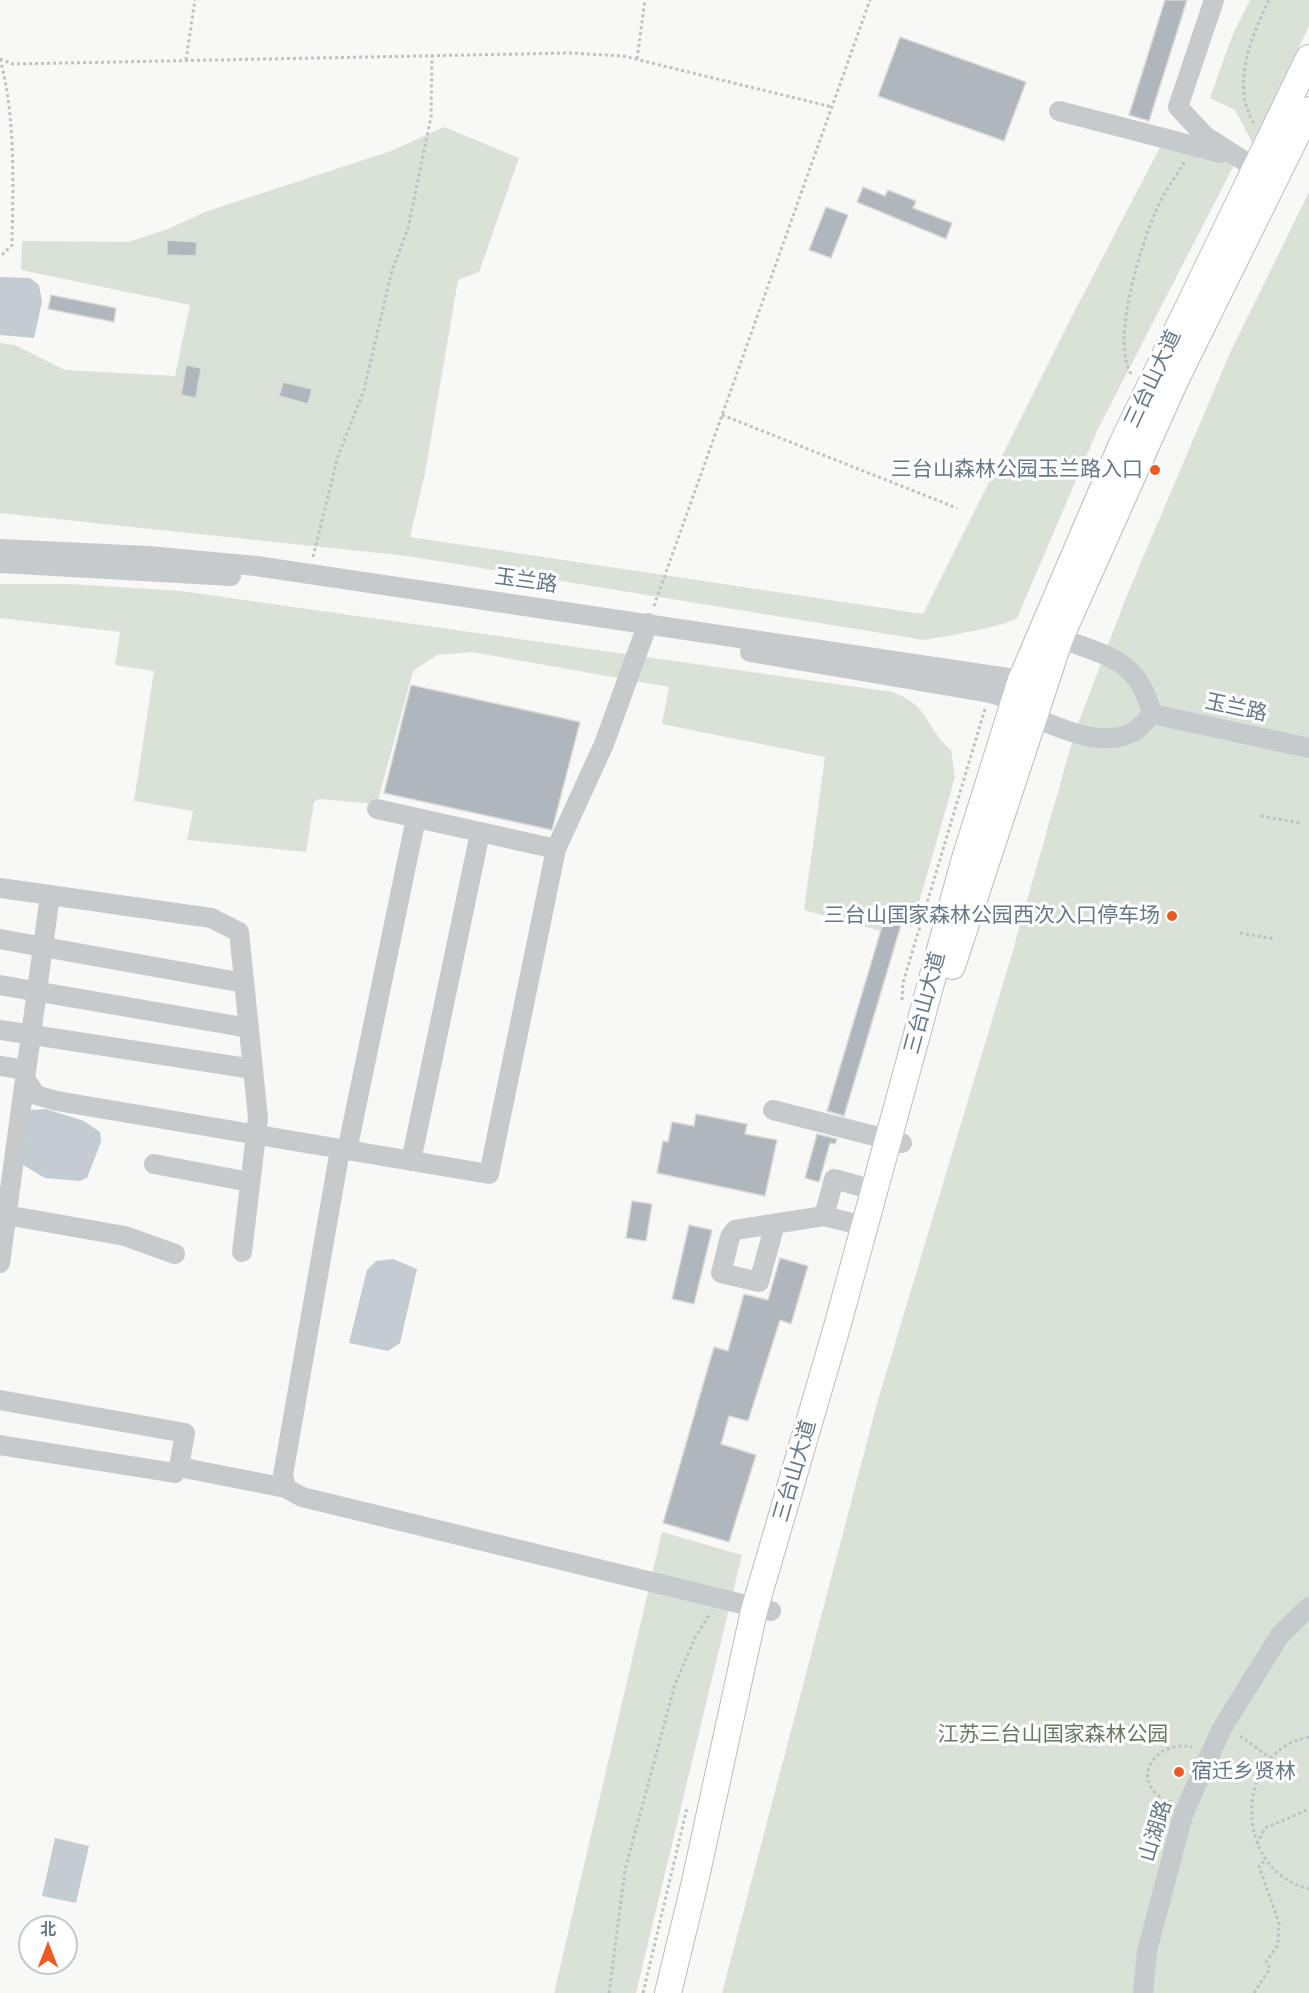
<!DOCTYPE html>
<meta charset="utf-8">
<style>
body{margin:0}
#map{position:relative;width:1309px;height:1993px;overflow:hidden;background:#f8f8f6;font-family:Quicksand,"Noto Sans SC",sans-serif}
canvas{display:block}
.north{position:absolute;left:18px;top:1915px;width:60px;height:60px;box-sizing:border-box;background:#fff;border:2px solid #c2c9cf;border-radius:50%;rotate:0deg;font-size:16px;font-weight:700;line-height:24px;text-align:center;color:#667888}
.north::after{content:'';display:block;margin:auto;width:21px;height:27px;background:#ec5922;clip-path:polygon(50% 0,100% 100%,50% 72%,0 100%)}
</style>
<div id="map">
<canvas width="1309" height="1993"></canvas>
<div class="north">北</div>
</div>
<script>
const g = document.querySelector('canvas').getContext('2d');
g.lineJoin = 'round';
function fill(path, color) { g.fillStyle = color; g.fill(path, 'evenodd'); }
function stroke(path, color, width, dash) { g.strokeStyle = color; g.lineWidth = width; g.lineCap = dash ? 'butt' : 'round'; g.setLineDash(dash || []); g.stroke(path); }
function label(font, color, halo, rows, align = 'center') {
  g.font = font + ' Quicksand,"Noto Sans SC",sans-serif'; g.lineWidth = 6; g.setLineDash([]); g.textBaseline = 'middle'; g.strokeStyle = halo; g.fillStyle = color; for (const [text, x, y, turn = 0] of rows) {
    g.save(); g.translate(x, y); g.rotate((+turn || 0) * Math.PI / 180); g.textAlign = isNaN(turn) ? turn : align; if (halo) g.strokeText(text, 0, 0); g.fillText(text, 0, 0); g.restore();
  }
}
const green = new Path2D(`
 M1250 0H1309V26L1253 144 1235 110 1210 98 1233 34Z
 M444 127 519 158 479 272 458 280 425 473 410 537 923 614 1069 322 1169 130 1234 165 1097 431 1017 618C1004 627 945 636 924 640L407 556 0 513V343L15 345 65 370 175 376 190 305 21 270 22 241 128 242 168 229 205 212 391 151Z
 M1309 192V1993H722L878 1400 1011 957 1075 732 1125 600 1229 355Z
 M0 584H70L181 591 892 692C931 706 924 727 951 750L955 777 912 927 885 920 881 931 804 910 825 757 662 724 669 687 472 652 437 655 413 671 377 804 319 799 314 802 306 852 187 840 193 811 134 801 154 671 115 665 120 632 0 618Z
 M662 1532 742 1555 636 1993H554Z`);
const water = new Path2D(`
 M0 277 30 278 39 285 42 302 34 338 0 335Z
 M46 1109 84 1121 100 1132 101 1142 87 1178 80 1181 45 1178 20 1163 28 1114 31 1110Z
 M393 1259 417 1269 400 1343 388 1351 349 1343 367 1270 376 1261Z
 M55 1838 89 1846 76 1903 42 1896Z`);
const building = new Path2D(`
 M1165 0H1187L1149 121 1129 115Z
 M900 37 1026 82 1004 141 878 96Z
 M863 187 885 196 888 190 916 201 913 208 952 223 946 239 857 202Z
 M826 207 848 215 831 258 809 250Z
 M167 240 197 242 196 256 167 255Z
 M51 295 116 308 114 322 48 309Z
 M186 365 201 368 196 398 181 395Z
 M283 382 312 389 308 404 279 396Z
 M411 685 580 722 552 830 384 793Z
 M884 920 901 925 844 1116 827 1111Z
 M696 1114 747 1124 745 1134 777 1140 765 1196 657 1173 663 1141 668 1142 672 1122 694 1126Z
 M817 1134 837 1139 835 1144 830 1143 819 1182 805 1178Z
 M632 1201 652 1204 646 1241 626 1238Z
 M689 1225 712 1230 694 1304 672 1299Z
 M780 1258 808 1266 791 1324 780 1320 748 1421 729 1416 721 1444 756 1455 729 1542 663 1523 714 1347 728 1351 744 1294 768 1300Z`);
const path = new Path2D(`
 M0 59 13 64 569 53 623 56 832 107
 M0 59C16 118 13 184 12 245L0 257
 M637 59 645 0
 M186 60 195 0
 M1254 123C1230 86 1252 35 1269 0
 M1131 374C1111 341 1140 248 1155 213 1162 195 1175 178 1185 161
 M722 415 957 508
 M313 557 338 456 364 390 391 274 408 228 431 117 432 55
 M654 606 870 0
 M1261 816 1300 823
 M1240 933 1275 939
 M902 1000 903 983 985 709
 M1240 1736 1272 1759
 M1309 1737C1233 1751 1232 1870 1309 1889
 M1171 1802C1128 1787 1150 1739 1192 1747
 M1257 1844 1265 1828 1309 1809
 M609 1993 625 1870 675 1684 695 1638 709 1615
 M643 1993 687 1808
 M1254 1993 1270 1968 1266 1962 1278 1945 1279 1923 1259 1866 1266 1859`);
const minor = new Path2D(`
 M1214 0 1178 107 1205 136 1255 168
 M1059 111 1221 153
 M0 549 148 556 256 566 1035 682
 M0 563 231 576
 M750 652 990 693 1027 704
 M1152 714 1309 748
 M1032 717C1062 728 1099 748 1131 733 1139 730 1146 720 1152 714 1138 658 1108 657 1060 638
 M377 809 556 849
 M0 888 211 918 239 932 258 1118 242 1252
 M0 939 244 983
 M0 985 249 1028
 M0 1030 253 1069
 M0 1066 26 1070
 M25 1079 36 1095 57 1101 489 1174 556 849 604 744 648 623
 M773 1110 902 1143
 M347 1151 416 818
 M411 1161 480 833
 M154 1164 250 1182
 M6 1215 125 1236 175 1254
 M775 1224 759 1282 721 1273 730 1237 735 1230 824 1216
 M864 1226 824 1216 834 1179 874 1190
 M0 1263 50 895
 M0 1400 185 1433 179 1467 175 1473 0 1445
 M179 1467 286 1488 302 1497 771 1611
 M286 1488 283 1475 340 1150
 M1143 1993 1147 1951 1183 1815 1221 1730 1280 1635 1309 1607`);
const major = new Path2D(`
 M952 966 1060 638 1175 381 1309 110
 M668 1993 694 1886 754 1611 837 1327 964 862 1021 680 1122 444 1309 58`);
const markers = [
 [1155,470,6,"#ec5922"],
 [1172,916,6,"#ec5922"],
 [1179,1772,6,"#ec5922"]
];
const streetNames = [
 ["三台山大道",1153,379,-65],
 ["玉兰路",526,581,8],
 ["玉兰路",1236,708,12],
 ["三台山大道",925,1003,-75],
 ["三台山大道",795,1471,-74],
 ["山湖路",1156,1831,-73]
];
const poiNames = [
 ["三台山森林公园玉兰路入口",1143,470],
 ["三台山国家森林公园西次入口停车场",1160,916],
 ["宿迁乡贤林",1191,1772,"left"]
];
const parkNames = [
 ["江苏三台山国家森林公园",1053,1735]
];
fill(green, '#dae1d6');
fill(water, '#c2ccd1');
fill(building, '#afb7bd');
stroke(building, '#dadad8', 1.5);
stroke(major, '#b9bdc1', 28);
stroke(path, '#bfc2c4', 3, [3, 3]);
stroke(minor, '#c6cacd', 20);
stroke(major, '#fff', 26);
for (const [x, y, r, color] of markers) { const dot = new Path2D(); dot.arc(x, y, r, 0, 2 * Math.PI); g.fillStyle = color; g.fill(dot); stroke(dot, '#fff', 2); }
label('21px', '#667888', '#fff', streetNames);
label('21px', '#667888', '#fff', poiNames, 'right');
label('21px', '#657a61', '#fff', parkNames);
</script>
